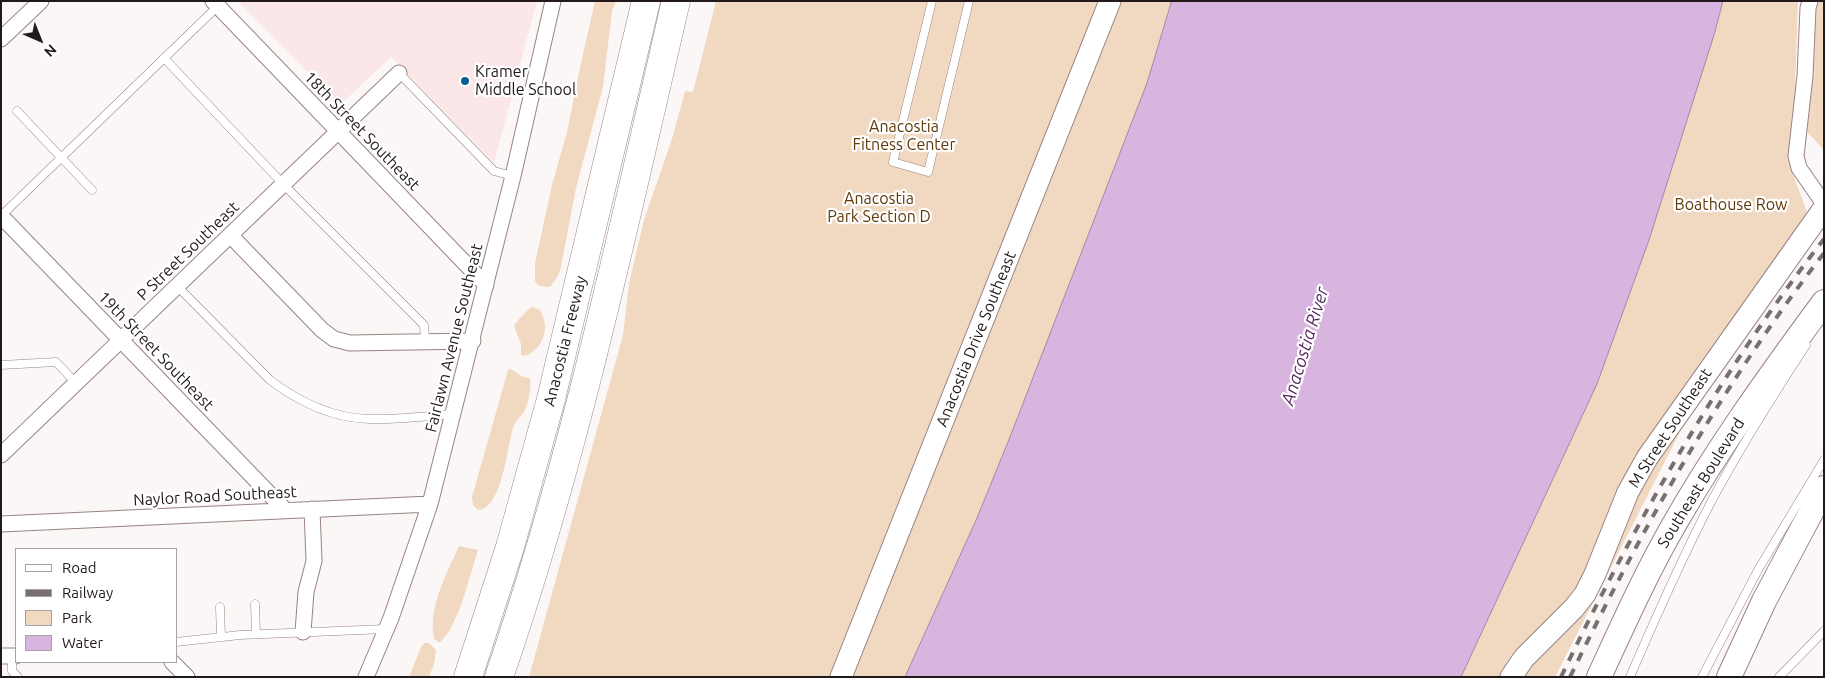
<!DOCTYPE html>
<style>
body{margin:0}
#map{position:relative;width:1825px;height:678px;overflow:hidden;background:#fcf7f7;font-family:Ubuntu,sans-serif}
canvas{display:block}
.frame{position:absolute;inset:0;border:2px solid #22191a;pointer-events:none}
.legend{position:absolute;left:15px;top:548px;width:162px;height:115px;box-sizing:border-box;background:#fff;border:1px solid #a7a3a3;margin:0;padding:6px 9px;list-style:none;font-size:15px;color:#22191a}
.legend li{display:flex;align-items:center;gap:10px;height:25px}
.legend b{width:25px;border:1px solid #a7a3a3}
.north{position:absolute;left:15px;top:15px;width:50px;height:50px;-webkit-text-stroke:4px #fff;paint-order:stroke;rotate:136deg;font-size:14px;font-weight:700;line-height:20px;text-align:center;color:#22191a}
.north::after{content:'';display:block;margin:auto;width:18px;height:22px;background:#22191a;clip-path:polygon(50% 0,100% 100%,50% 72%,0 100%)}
</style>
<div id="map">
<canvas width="1825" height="678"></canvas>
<div class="frame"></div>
<ul class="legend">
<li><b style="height:6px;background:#fff"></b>Road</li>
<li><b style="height:6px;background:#776f70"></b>Railway</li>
<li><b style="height:14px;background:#f1d8c1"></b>Park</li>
<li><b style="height:14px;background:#d8b5df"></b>Water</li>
</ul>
<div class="north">N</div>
</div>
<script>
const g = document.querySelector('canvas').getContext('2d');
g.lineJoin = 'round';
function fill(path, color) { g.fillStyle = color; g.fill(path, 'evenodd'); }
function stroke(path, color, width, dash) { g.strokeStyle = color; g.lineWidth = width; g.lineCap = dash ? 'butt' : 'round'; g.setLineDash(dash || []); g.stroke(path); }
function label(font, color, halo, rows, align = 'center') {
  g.font = font + ' Ubuntu,sans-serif'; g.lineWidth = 4.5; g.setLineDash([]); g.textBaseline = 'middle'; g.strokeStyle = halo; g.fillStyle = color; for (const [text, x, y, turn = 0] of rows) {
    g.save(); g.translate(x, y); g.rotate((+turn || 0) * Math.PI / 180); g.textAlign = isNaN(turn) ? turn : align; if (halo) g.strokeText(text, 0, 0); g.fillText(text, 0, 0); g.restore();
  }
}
const built = new Path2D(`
 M238 1H537L494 163 391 57 340 105Z`);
const green = new Path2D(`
 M595 1H616L612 11 603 87 576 188 561 267 558 276 550 287 539 286 535 281V263L552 185 567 132 581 63Z
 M716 1H1172L1147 83 1010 437 977 518 905 677H529L623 335 629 283 644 220 672 139 685 91 693 92Z
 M1723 1H1798L1795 88 1789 163 1807 212 1680 432 1555 677H1461L1597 384 1649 240 1714 35Z
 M1814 1H1824V150L1807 132 1809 115 1811 15Z
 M532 307 540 310C542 315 545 320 545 325 546 338 536 355 523 356L521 355V344L514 326C516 322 528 309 532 307Z
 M511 369 523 377 530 378C531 382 530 385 530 389 529 398 528 404 524 412 520 417 515 422 513 428 507 447 502 510 478 510L473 505 472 497 508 370Z
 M459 546 478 550 461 606 450 630 440 643 434 639C428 607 446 575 459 546Z
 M424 643H429L436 650 434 664 429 677H409L421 647Z`);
const water = new Path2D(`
 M1172 1H1723L1714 35 1649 240 1597 384 1461 677H905L977 518 1010 437 1147 83Z`);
const lane = new Path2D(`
 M932 1 893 162 928 172 969 1
 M164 58 283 184 424 325 425 341
 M399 73 494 171 513 176
 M17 111 92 190
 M1 216 218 6
 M177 286 270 380C299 402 333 418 369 419 397 420 426 416 454 414
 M1 365 56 362 76 383
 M255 604 256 634
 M220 607 221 637
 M176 642 240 635 386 629
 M12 656V671L18 677
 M1630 677C1655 619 1681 560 1710 504 1739 449 1772 397 1806 345
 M1702 677 1758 570 1824 460
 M1779 677 1824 631`);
const street = new Path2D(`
 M213 1 486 285
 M1810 1 1808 8 1805 76 1796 156 1799 168 1824 204
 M1 39 41 1
 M1 216 285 510
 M230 235 322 330 334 339 350 343 473 341
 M1 455 399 73
 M1 524 430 504
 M303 632 306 592 314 561 312 509
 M1 656H16
 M172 662 187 677
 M366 677 391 618 430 504 513 176 553 1`);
const secondary = new Path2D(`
 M841 677 1110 1
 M1511 677 1524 658 1574 608 1585 594 1595 574 1628 492 1647 458 1824 208`);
const primary = new Path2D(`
 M1599 677C1623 625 1646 573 1675 523 1719 446 1771 374 1824 302
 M1729 677 1764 601 1824 488`);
const highway = new Path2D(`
 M468 677 510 547 551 399 646 1
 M499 677C575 457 623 228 676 1`);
const rail = new Path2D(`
 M1561 677C1635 523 1719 374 1824 239
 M1570 677C1642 528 1723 384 1824 253`);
const markers = [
 [465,81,5,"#095e90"]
];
const poiNames = [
 ["Kramer",475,72],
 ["Middle School",475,90]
];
const parkNames = [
 ["Anacostia",904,127],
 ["Fitness Center",904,145],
 ["Anacostia",879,199],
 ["Park Section D",879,217],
 ["Boathouse Row",1731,205]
];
const streetNames = [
 ["18th Street Southeast",362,131,46],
 ["P Street Southeast",188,251,-44],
 ["Fairlawn Avenue Southeast",454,338,-76],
 ["Anacostia Drive Southeast",976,339,-68],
 ["Anacostia Freeway",565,341,-76],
 ["19th Street Southeast",156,351,46],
 ["M Street Southeast",1670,428,-57],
 ["Southeast Boulevard",1701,483,-58],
 ["Naylor Road Southeast",215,496,-3]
];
const waterNames = [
 ["Anacostia River",1305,346,-73]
];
fill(built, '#fbe7e8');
fill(green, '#f1d8c1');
fill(water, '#d8b5df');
stroke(water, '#a186a4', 1);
stroke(lane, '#988384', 9);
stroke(street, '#988384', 17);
stroke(secondary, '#988384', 23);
stroke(primary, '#988384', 26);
stroke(highway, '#988384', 29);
stroke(lane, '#fff', 8);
stroke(street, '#fff', 15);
stroke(secondary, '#fff', 21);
stroke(primary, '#fff', 24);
stroke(highway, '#fff', 28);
stroke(rail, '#776f70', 4, [9, 9]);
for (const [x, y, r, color] of markers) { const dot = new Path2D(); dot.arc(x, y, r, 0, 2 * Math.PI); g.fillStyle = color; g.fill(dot); stroke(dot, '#fff', 2); }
label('16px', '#22191a', '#fff', poiNames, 'left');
label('16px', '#603a0b', '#fff', parkNames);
label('16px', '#22191a', '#fff', streetNames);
label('italic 18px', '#53285b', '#fff', waterNames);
</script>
